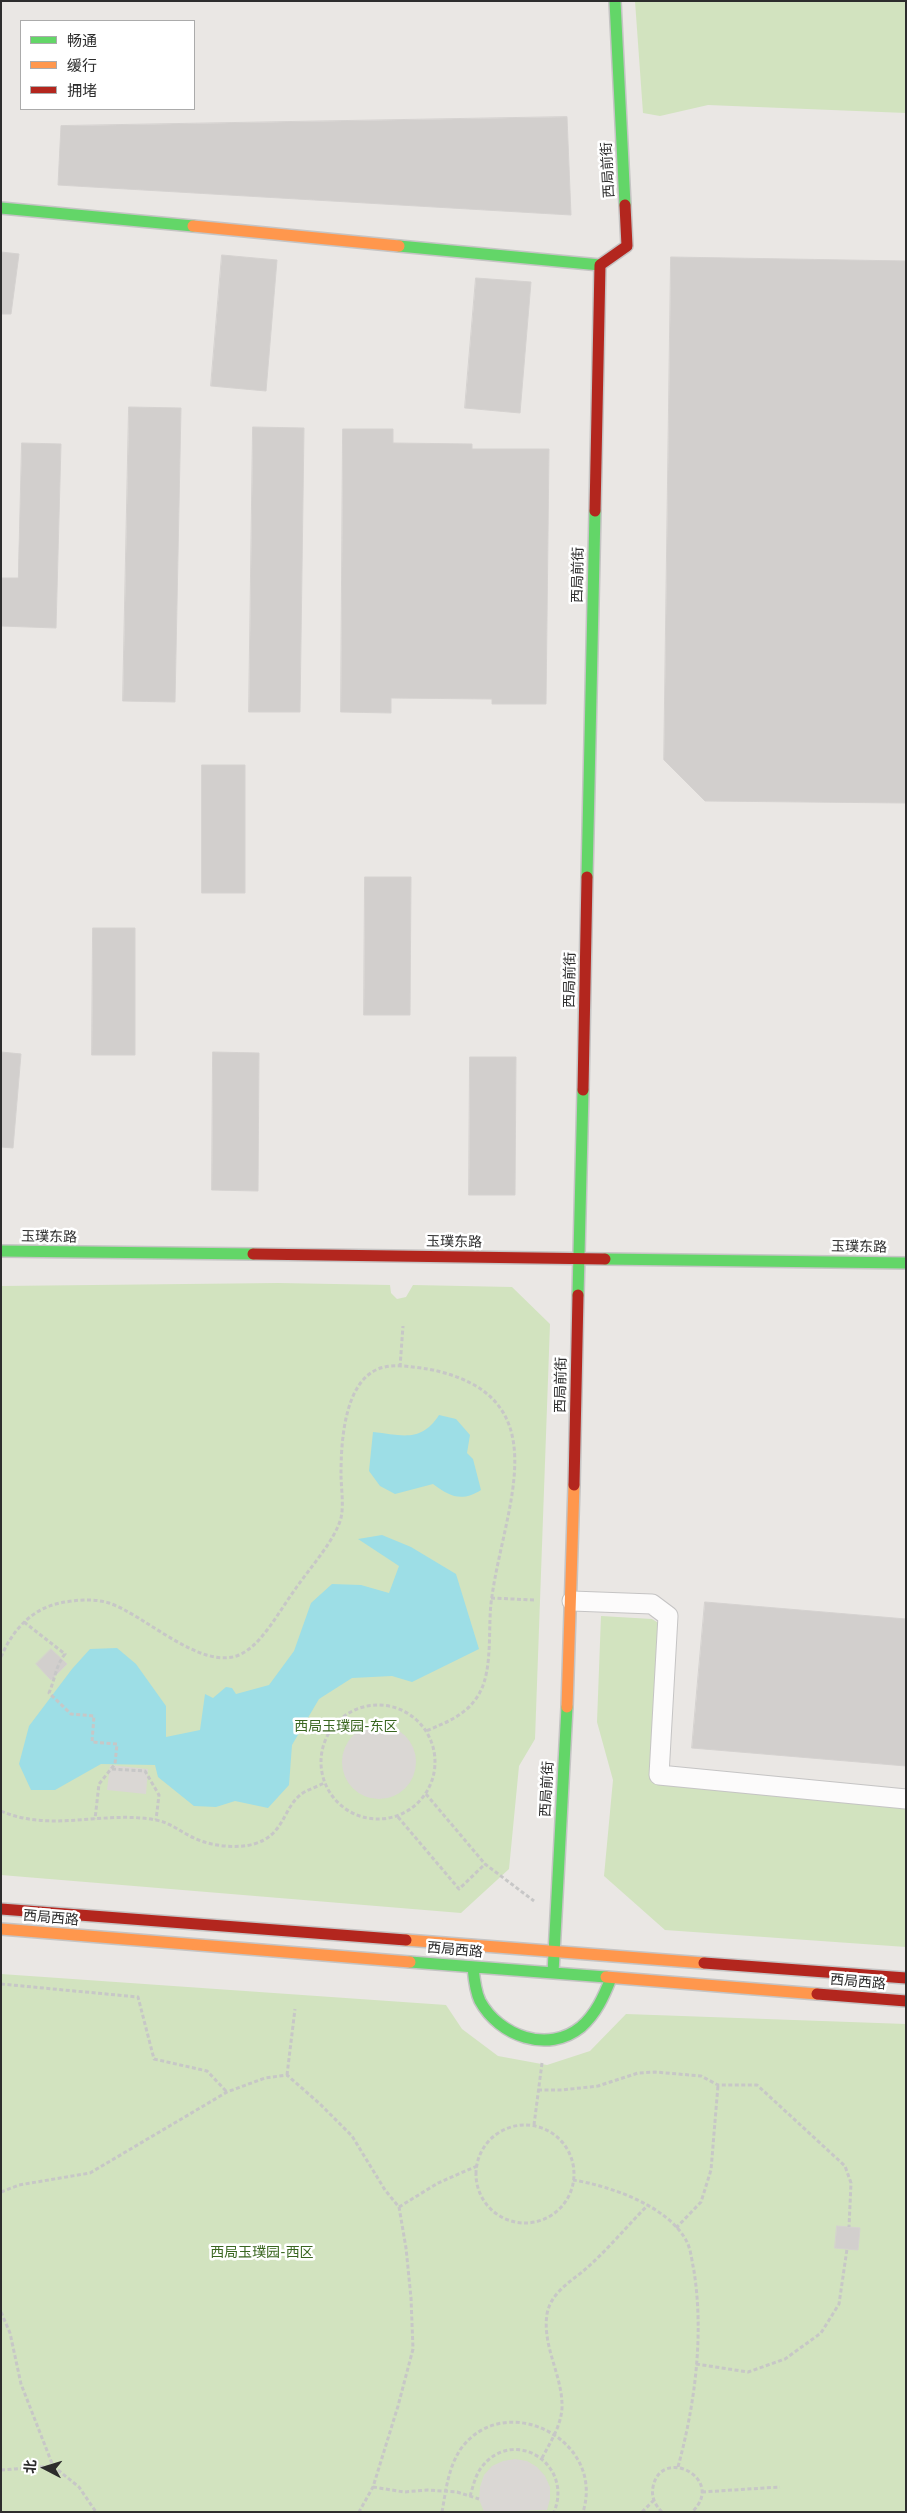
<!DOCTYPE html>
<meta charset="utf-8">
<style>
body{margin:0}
#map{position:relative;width:907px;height:2513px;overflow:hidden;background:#eae7e4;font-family:"Public Sans","Noto Sans SC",sans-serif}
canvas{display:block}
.frame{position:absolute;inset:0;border:2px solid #2d2d2d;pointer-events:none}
.legend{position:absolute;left:20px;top:20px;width:175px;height:90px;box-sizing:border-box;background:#fff;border:1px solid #ababab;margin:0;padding:6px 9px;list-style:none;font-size:15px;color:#2d2d2d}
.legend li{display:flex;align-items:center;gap:10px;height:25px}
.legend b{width:25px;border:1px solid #ababab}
.north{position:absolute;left:20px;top:2443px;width:50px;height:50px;-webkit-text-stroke:4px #fff;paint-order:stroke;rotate:275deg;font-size:14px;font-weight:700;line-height:20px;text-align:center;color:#2d2d2d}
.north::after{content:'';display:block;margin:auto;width:18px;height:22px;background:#2d2d2d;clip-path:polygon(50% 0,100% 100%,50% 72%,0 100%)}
</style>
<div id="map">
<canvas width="907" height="2513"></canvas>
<div class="frame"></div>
<ul class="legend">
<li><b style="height:6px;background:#63d668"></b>畅通</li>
<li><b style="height:6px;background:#ff974d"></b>缓行</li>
<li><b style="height:6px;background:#b3261e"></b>拥堵</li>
</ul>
<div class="north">北</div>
</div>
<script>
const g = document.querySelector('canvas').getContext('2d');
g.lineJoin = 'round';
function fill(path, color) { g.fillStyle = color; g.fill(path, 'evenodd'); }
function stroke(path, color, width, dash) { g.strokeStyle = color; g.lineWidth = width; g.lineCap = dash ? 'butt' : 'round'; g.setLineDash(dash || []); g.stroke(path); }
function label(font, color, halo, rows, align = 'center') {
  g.font = font + ' "Public Sans","Noto Sans SC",sans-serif'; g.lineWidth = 5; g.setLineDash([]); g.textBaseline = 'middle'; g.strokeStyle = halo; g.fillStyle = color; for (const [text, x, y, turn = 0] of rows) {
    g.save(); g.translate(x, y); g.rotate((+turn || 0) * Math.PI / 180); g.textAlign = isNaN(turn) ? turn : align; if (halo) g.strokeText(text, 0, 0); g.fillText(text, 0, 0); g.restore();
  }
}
const green = new Path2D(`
 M635 1H906V113L708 105 660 116 643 113Z
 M278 1283 390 1285 391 1293 397 1299 406 1297 413 1285 512 1287 550 1324 535 1739 519 1766 509 1869 461 1913 1 1875V1286Z
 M601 1616 652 1619 660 1624 651 1782 906 1808V1947L665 1930 604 1876 613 1780 597 1722Z
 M1 1974 446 2005 462 2029 498 2056 547 2065 590 2051 626 2014 906 2024V2512H1Z`);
const plaza = new Path2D(`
 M342 1762a37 37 0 1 1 74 0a37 37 0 1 1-74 0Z
 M110 1765 148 1769 146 1794 107 1790Z
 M515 2459 527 2461 537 2467 545 2476 550 2487V2499L547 2510 484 2512 479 2499 480 2487 484 2475 492 2466 503 2461Z`);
const water = new Path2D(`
 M439 1415 456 1419 470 1435 467 1453 473 1459 481 1490C462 1502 450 1497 433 1484L395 1494 380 1486 369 1471 373 1432C402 1435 421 1443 439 1415Z
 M382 1535 411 1547 456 1574 479 1649 412 1682 392 1676 352 1678 319 1699 292 1745 289 1785 268 1808 235 1801 216 1807 194 1806 158 1777 155 1765 101 1764 55 1790H31L19 1764 29 1726 72 1669 90 1649 117 1648 136 1664 166 1706V1737L200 1730 205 1694 213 1698 226 1687 232 1688 236 1694 269 1685 294 1651 311 1603 332 1584 361 1585 389 1593 399 1566 358 1539Z`);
const building = new Path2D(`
 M567 117 571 215 58 185 61 126Z
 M1 252 19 254 11 314H1Z
 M222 255 277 260 266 391 211 386Z
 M671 257 906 261V803L705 801 664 760Z
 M476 278 531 282 520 413 465 408Z
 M129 407 181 408 175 702 123 701Z
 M253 427 304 428 300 712H249Z
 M343 429H393V443L472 444V449H549L546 704H492V699L391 698V713L341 712Z
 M22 443 61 444 56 628 1 626V578H18Z
 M202 765H245V893H202Z
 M365 877H411L410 1015H364Z
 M93 928H135V1055H92Z
 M1 1052 21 1054 13 1148 1 1147Z
 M213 1052 259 1053 258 1191 212 1190Z
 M470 1057H516L515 1195H469Z
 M705 1602 906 1619V1766L692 1748Z
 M51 1649 67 1664 51 1680 36 1664Z
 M837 2226 860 2228 858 2250 835 2248Z`);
const path = new Path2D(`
 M400 1367 403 1326
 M491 1598 534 1600
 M24 1622 65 1654C56 1665 55 1679 49 1693L71 1714 94 1716 92 1742 117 1744 115 1764 99 1784 95 1819
 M1 1657C12 1631 31 1609 60 1603 75 1600 93 1598 109 1603 145 1615 201 1671 239 1655 246 1652 252 1647 257 1642 272 1626 283 1606 296 1588 310 1568 335 1540 341 1518 344 1504 341 1488 341 1474 341 1443 344 1383 378 1369 393 1363 413 1367 428 1369 561 1395 505 1504 492 1596 487 1625 494 1668 479 1694 467 1715 447 1722 426 1731
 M321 1762a57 57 0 1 1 114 0a57 57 0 1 1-114 0Z
 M112 1769 145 1771 159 1795 156 1820
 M426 1794 485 1864 534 1901
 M1 1811C51 1833 104 1810 156 1820 171 1823 181 1832 194 1838 210 1846 237 1849 254 1844 284 1835 282 1811 300 1795 306 1790 317 1787 324 1783
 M398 1817 459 1889 485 1864
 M1 1984 138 1997 154 2059 207 2071 227 2092
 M287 2075 295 2009
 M538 2090H562L598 2086 638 2073 655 2072 701 2076 718 2085H757L845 2166 851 2183 849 2227
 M534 2125 542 2063
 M476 2174a49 49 0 1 1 98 0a49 49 0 1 1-98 0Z
 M573 2180C610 2186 669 2206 687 2242 691 2250 692 2262 694 2271 704 2336 695 2404 678 2467
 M1 2192 19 2185 90 2173 227 2092 265 2078 287 2075 320 2104 352 2136 385 2190 399 2207 406 2248 411 2298 413 2349 398 2406 373 2487 359 2512
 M399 2207 438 2183 477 2166
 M676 2228 701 2202 711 2170 718 2085
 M1 2312 10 2333 21 2384 53 2466
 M696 2364 748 2372 785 2359 821 2333 839 2304 847 2249
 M542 2458C550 2443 561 2426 562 2408 563 2376 542 2347 547 2314 551 2291 574 2280 589 2266 610 2247 628 2225 648 2205
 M1 2470 53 2466 79 2487 96 2512
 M373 2487 404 2492 428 2490 457 2492 479 2499
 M702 2492 780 2487
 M470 2496C473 2487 475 2476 481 2468 513 2425 574 2464 554 2512
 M442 2512C446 2490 448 2469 460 2450 503 2388 606 2439 583 2512
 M642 2512 654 2500
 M662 2512C655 2505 651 2497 653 2487 661 2445 727 2479 692 2512`);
const street = new Path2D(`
 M572 1601 652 1604 668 1616 659 1775 906 1799`);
const fast = new Path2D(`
 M615 1 625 205
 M1 208 193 226
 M399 246 600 265
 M587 877 595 511
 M1 1251 253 1254
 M605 1259 906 1263
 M578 1295 583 1090
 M410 1962 606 1977
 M473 1967C474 1978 475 1991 480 2001 499 2036 548 2054 581 2027 596 2014 604 1996 611 1978
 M553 1973 567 1707`);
const slow = new Path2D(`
 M193 226 399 246
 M567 1707 574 1485
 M1 1929 410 1962
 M406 1940 704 1963
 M606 1977 817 1994`);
const jam = new Path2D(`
 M595 511 600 265 627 246 625 205
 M583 1090 587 877
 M253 1254 605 1259
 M574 1485 578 1295
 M1 1909 406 1940
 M704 1963 906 1978
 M817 1994 906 2001`);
const streetNames = [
 ["西局前街",608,170,-93],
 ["西局前街",578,575,-89],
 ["西局前街",570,980,-89],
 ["玉璞东路",49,1237,1],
 ["玉璞东路",454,1242,1],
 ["玉璞东路",859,1247,1],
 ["西局前街",561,1385,-89],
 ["西局前街",547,1789,-87],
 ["西局西路",51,1918,5],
 ["西局西路",455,1950,5],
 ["西局西路",858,1982,5]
];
const parkNames = [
 ["西局玉璞园-东区",346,1727],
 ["西局玉璞园-西区",262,2253]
];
fill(green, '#d2e3bf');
fill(plaza, '#dad7d4');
fill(water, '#9ddee6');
fill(building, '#d2cfcd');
stroke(building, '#d5d2d0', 1);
stroke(street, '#c5c4c4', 21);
stroke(fast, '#c5c4c4', 14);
stroke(slow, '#c5c4c4', 14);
stroke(jam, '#c5c4c4', 14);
stroke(path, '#c7c7c7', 3, [4, 2.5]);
stroke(street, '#fcfbfb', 19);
stroke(fast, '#63d668', 11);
stroke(slow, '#ff974d', 11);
stroke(jam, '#b3261e', 11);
label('14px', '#2d2d2d', '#fff', streetNames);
label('14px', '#396620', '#fff', parkNames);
</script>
